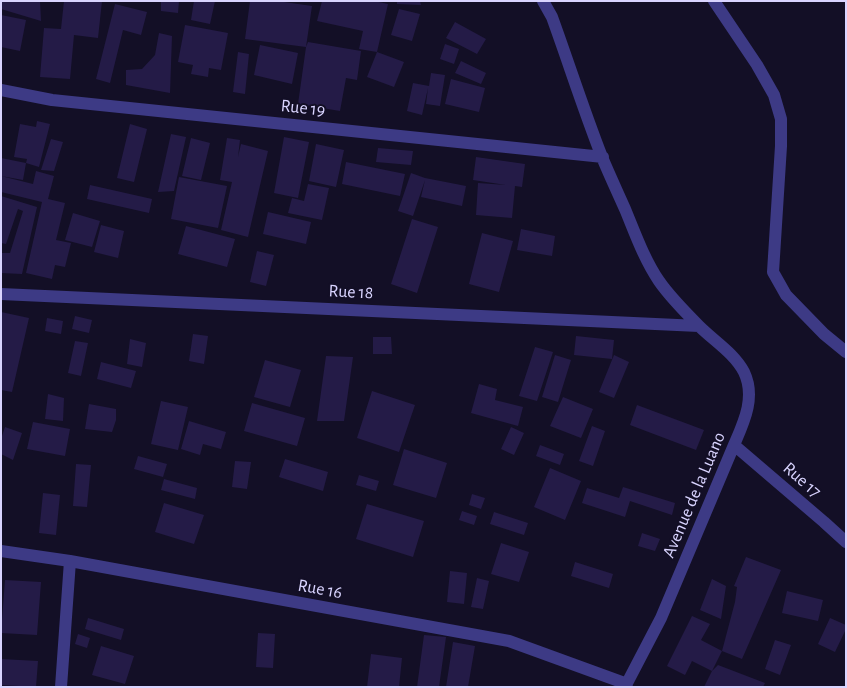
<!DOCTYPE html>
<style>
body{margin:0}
#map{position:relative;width:847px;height:688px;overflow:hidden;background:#130f26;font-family:"Alegreya Sans",sans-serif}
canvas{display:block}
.frame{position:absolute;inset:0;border:2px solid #d9d4ff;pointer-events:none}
</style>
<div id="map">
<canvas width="847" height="688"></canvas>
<div class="frame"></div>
</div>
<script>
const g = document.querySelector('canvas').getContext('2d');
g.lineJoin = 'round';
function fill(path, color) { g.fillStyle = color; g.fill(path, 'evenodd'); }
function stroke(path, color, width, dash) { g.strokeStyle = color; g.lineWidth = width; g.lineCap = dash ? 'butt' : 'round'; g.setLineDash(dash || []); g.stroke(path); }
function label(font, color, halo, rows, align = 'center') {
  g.font = font + ' "Alegreya Sans",sans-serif'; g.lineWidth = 4; g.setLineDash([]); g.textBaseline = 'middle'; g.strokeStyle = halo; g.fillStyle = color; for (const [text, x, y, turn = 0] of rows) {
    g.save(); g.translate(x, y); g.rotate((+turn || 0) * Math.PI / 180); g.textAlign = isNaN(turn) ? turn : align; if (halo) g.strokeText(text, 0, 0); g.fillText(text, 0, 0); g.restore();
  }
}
const building = new Path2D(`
 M1 1H40L41 21 1 9Z
 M64 1H102L98 38 74 35 70 79 40 77 44 28 61 29Z
 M161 1H179L178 13 161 11Z
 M194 1H215L210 24 191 20Z
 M250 1H277L312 6 306 47 308 42 361 51 357 80 346 78 340 111 298 104 306 47 245 39Z
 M322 1H374L388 4 377 52 359 49 363 31 317 21Z
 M397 1H420L421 5 397 4Z
 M115 4 147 12 141 35 123 30 110 83 96 79Z
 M399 9 420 14 412 41 391 35Z
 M1 15 26 20 20 51 1 47Z
 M455 22 486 39 477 54 446 38Z
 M185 25 228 33 221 70 209 68 208 77 191 74 193 65 178 62Z
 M159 33 172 36 170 93 126 85V70L142 69 155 55Z
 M445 44 459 49 454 64 440 59Z
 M260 45 298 53 292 84 254 75Z
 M238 52 249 54 245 94 233 92Z
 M377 52 404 62 394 87 367 77Z
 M461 61 486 73 481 84 455 73Z
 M431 73 445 75 440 106 426 104 428 88 422 115 407 111 413 83 429 86Z
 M451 79 485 88 479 112 445 104Z
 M37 121 50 124 39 167 26 163 27 159 14 157 20 124 36 127Z
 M130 124 147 129 134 182 117 178Z
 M171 134 186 137 174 191 158 192Z
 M284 137 309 142 298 198 274 193Z
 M191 138 210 143 201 180 182 176Z
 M227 138 240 140 238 157 241 144 268 151 248 237 221 230 232 182 220 180Z
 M51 139 63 142 54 171 41 170Z
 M316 144 344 150 336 187 309 181Z
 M378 148 413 151 411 165 376 162Z
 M476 157 525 164 522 187 515 186 512 218 476 215 478 183 506 185 473 180Z
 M1 158 26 163 23 180 1 176Z
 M346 162 405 174 400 196 342 184Z
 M36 171 54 176 48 199 65 203 56 240 71 243 65 267 55 265 52 279 26 273 42 202 1 192V176L33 184Z
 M411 173 425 178 466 186 462 206 421 197 425 180 413 216 398 211Z
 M179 177 227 186 218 228 171 219Z
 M308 184 329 188 322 220 288 213 292 198 304 201Z
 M90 185 152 199 149 213 87 199Z
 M1 196 37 207 22 274 1 273V253H10L23 211 18 209 6 244 1 243Z
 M268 212 311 222 306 244 263 234Z
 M73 213 100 221 92 247 65 240Z
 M412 219 438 227 417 293 391 284Z
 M101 225 124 231 118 258 94 252Z
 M186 226 235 239 227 267 178 254Z
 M521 229 555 236 552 256 517 250Z
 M482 233 513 241 499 292 469 284Z
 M257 251 274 255 266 286 250 282Z
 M1 312 29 318 12 392 1 390Z
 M75 316 92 320 89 333 72 329Z
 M47 318 63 321 61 334 45 331Z
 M193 334 208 336 204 364 189 361Z
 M576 336 614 340 612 359 574 355Z
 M373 337H391L392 354H373Z
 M130 339 146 343 142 367 127 364Z
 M75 341 88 343 81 376 68 373Z
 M535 347 553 352 537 401 519 396Z
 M555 355 571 360 558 402 542 397Z
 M614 355 629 362 614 398 599 392Z
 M326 356 353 357 344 421H317Z
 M265 360 301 370 290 407 254 397Z
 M101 362 136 371 131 388 97 379Z
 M479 384 497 389 495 400 523 407 518 426 471 413Z
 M372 391 415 405 399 452 357 438Z
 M48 394 64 398 63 421 45 419Z
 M563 397 593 409 581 438 550 426Z
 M161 401 188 407 178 450 151 444Z
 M252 403 305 418 297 446 244 431Z
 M89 404 116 409V420L112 432 85 429Z
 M637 405 704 430 696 450 630 425Z
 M189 421 226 432 221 449 203 444 200 455 181 449Z
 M33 422 70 429 65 456 27 449Z
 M592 426 605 431 593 466 579 461Z
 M5 427 22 433 13 460 1 454V439Z
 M511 427 524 433 514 455 501 449Z
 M540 445 564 454 560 465 536 456Z
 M404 449 447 463 436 498 393 485Z
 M138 456 167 464 163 477 134 469Z
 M285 459 328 472 323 491 279 477Z
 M235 461 251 462 247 489 232 487Z
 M76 464 91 465 87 507 73 506Z
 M550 468 581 481 565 520 534 507Z
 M359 475 379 481 376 491 356 485Z
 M164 479 197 488 195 499 161 490Z
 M623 487 675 503 672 515 630 501 625 517 582 503 587 488 619 498Z
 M43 493 60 495 56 535 39 533Z
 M472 494 485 498 481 509 469 505Z
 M164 503 204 515 194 544 155 532Z
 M367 504 424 521 413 557 356 539Z
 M462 511 477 516 474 525 459 520Z
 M494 512 528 523 524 535 490 524Z
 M642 533 660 539 655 551 638 546Z
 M501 543 529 552 519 582 491 574Z
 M746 557 781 570 742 659 722 651 735 602 737 587 734 586Z
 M575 562 613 574 609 588 571 576Z
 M450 571 467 573 464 604 447 602Z
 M477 578 489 581 483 609 471 607Z
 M712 579 726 586 721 619 700 610Z
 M5 580 41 582 37 635 1 633Z
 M787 591 823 600 818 621 782 613Z
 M692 616 710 624 701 640 722 651 712 671 692 661 685 675 667 666Z
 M88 618 124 629 121 640 85 629Z
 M830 618 846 625V629L835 652 818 644Z
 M258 633 275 634 273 668 256 667Z
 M78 634 90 638 87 648 75 644Z
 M424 635 446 637 439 687H417Z
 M775 640 791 645 780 675 765 669Z
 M453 642 475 646 468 687H446Z
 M101 646 134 656 125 684 92 675Z
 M371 654 402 658 399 687H367Z
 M1 659 38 661 36 687 1 685Z
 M718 665 765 683 763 687H704L712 671Z`);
const minor = new Path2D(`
 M543 1 552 17C569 64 584 111 602 157 609 174 617 191 625 209 635 233 644 259 659 281 670 297 685 312 699 326 714 341 734 353 744 372 756 397 744 422 734 445L661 618 625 687
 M714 1 757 65 774 95 781 119V146L773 272 786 295 824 334 846 352
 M1 90 52 100 603 157
 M1 294 699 326
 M734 445 824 522 846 542
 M1 551 70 561 509 641 627 684
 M61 687 70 561`);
const streetNames = [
 ["Rue 19",303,108,6],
 ["Rue 18",351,292,3],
 ["Rue 17",802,480,41],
 ["Avenue de la Luano",694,495,-67],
 ["Rue 16",320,589,10]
];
fill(building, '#241b47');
stroke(minor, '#3d3a85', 12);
label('18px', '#d9d4ff', '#130f26', streetNames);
</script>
